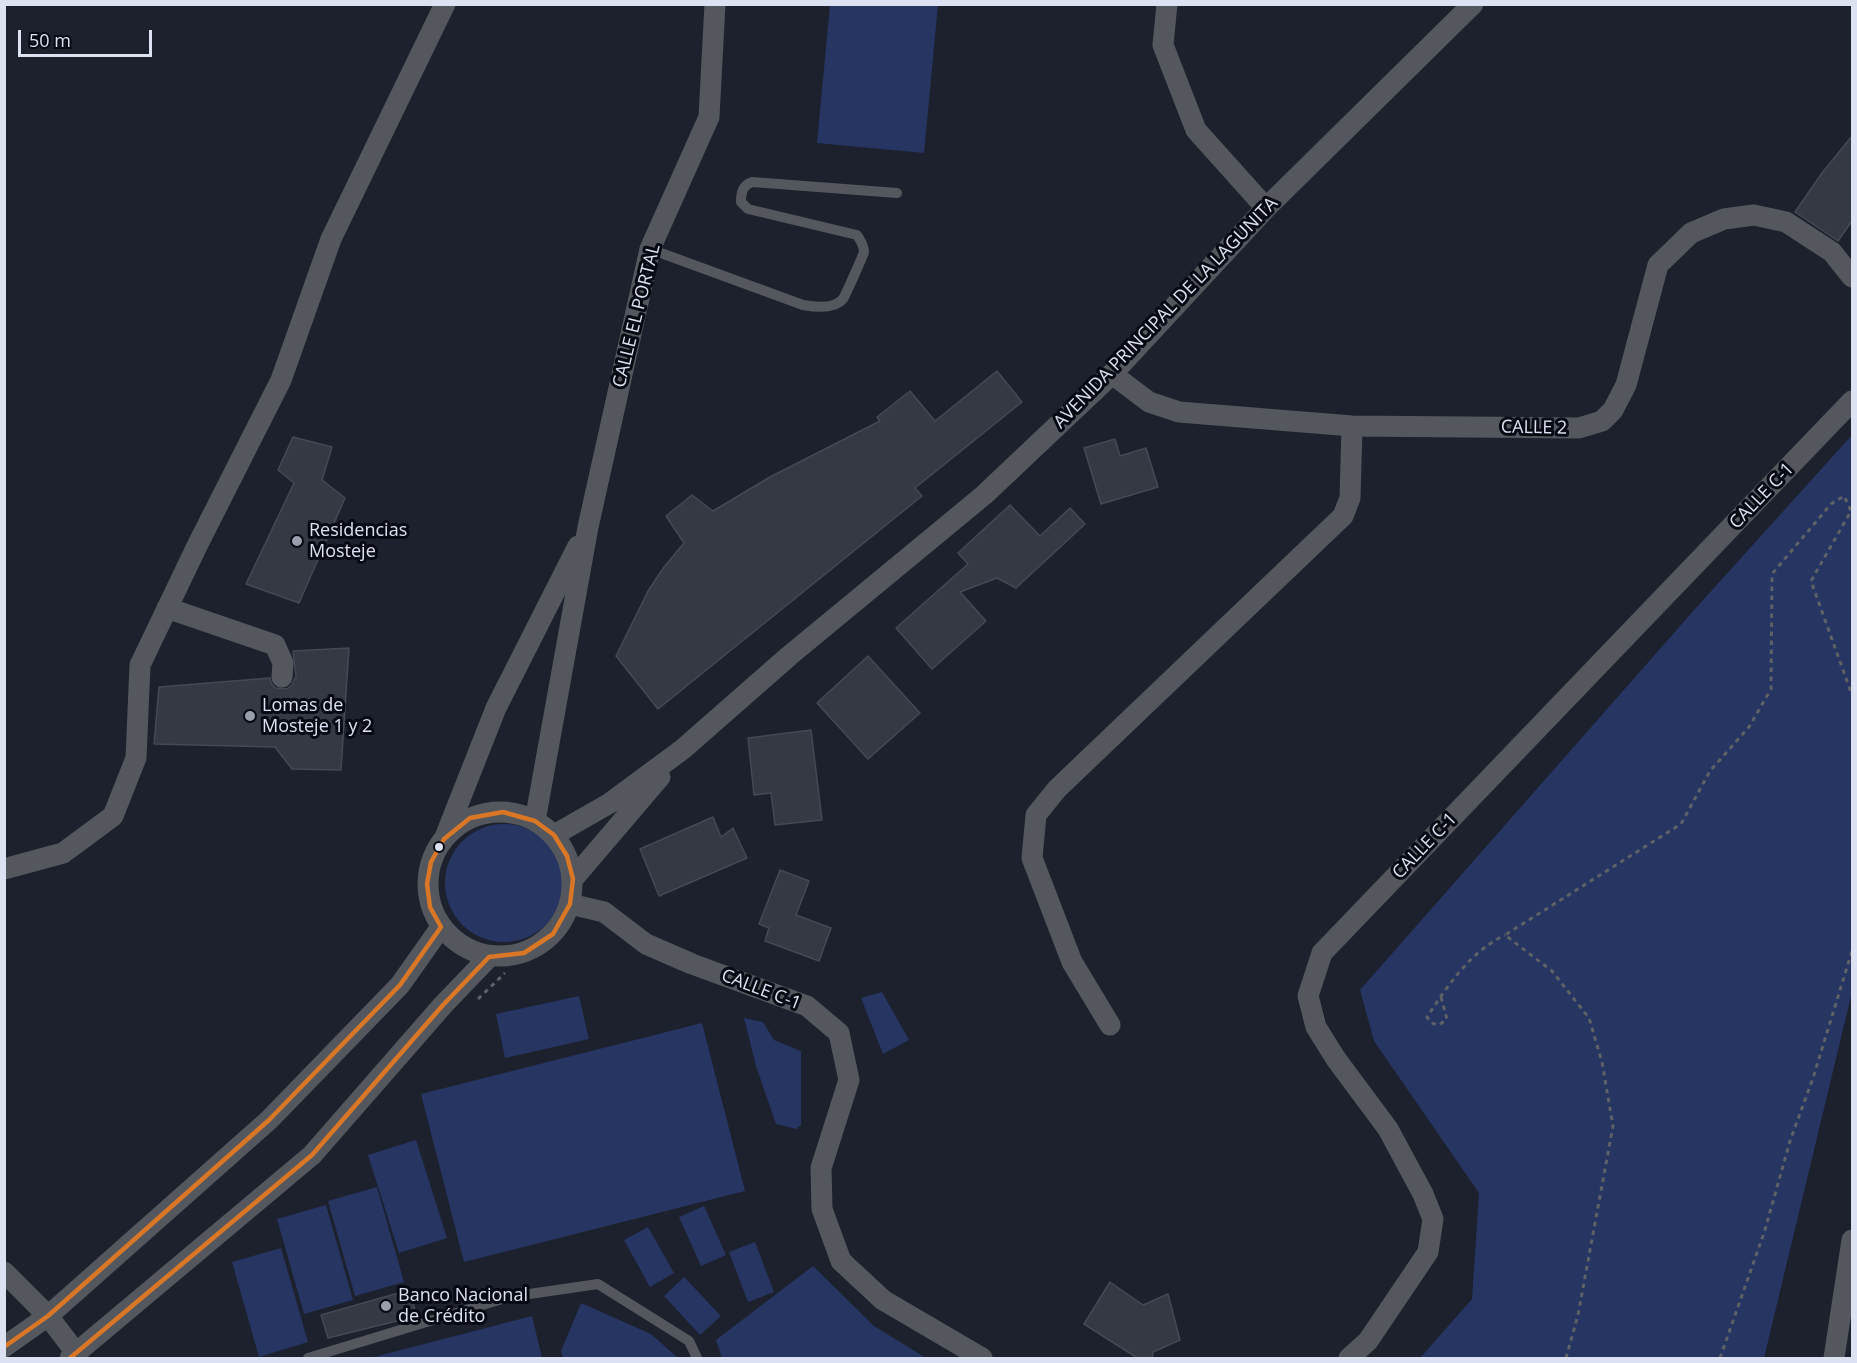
<!DOCTYPE html>
<meta charset="utf-8">
<style>
body{margin:0}
#map{position:relative;width:1857px;height:1363px;overflow:hidden;background:#1c212d;font-family:"Open Sans",sans-serif}
canvas{display:block}
.frame{position:absolute;inset:0;border:6px solid #dce2f2;pointer-events:none}
.scale{position:absolute;left:18px;top:30px;width:134px;height:27px;box-sizing:border-box;border:3px solid #dce2f2;border-top:0;padding-left:8px;font-size:18px;line-height:21px;white-space:nowrap;color:#dce2f2;-webkit-text-stroke:4px #060812;paint-order:stroke}
</style>
<div id="map">
<canvas width="1857" height="1363"></canvas>
<div class="frame"></div>
<div class="scale">50 m</div>
</div>
<script>
const g = document.querySelector('canvas').getContext('2d');
g.lineJoin = 'round';
function fill(path, color) { g.fillStyle = color; g.fill(path, 'evenodd'); }
function stroke(path, color, width, dash) { g.strokeStyle = color; g.lineWidth = width; g.lineCap = dash ? 'butt' : 'round'; g.setLineDash(dash || []); g.stroke(path); }
function label(font, color, halo, rows, align = 'center') {
  g.font = font + ' "Open Sans",sans-serif'; g.lineWidth = 6; g.setLineDash([]); g.textBaseline = 'middle'; g.strokeStyle = halo; g.fillStyle = color; for (const [text, x, y, turn = 0] of rows) {
    g.save(); g.translate(x, y); g.rotate((+turn || 0) * Math.PI / 180); g.textAlign = isNaN(turn) ? turn : align; if (halo) g.strokeText(text, 0, 0); g.fillText(text, 0, 0); g.restore();
  }
}
const green = new Path2D(`
 M830 5H938L924 153 817 143Z
 M1852 435V992L1764 1358H1420L1472 1299 1479 1193 1374 1041 1360 990 1695 609Z
 M445 883a59 59 0 1 1 118 0a59 59 0 1 1-118 0Z
 M882 992 909 1040 883 1054 861 998Z
 M579 996 589 1039 505 1058 496 1014Z
 M744 1018 763 1022 774 1040 801 1051V1125L796 1129 776 1124 756 1066Z
 M702 1023 745 1191 464 1262 421 1094Z
 M416 1140 447 1238 399 1253 368 1155Z
 M377 1187 404 1282 355 1296 328 1201Z
 M326 1205 353 1300 304 1314 277 1219Z
 M704 1206 726 1255 701 1266 679 1217Z
 M648 1227 674 1273 650 1287 624 1240Z
 M755 1242 774 1292 748 1302 729 1252Z
 M281 1248 308 1342 259 1357 232 1262Z
 M813 1266 874 1326 926 1358H722L716 1340Z
 M684 1277 721 1316 700 1335 664 1296Z
 M581 1303 651 1334 678 1358H563L561 1351Z
 M532 1316 542 1358H374V1357Z`);
const building = new Path2D(`
 M1852 136V221L1838 241 1795 212 1822 173Z
 M997 371 1022 402 915 488 922 496 658 709 616 656 648 591 664 567 684 543 666 516 692 495 713 511 770 477 880 421 877 417 910 391 935 421Z
 M293 437 332 447 322 480 345 498 299 603 246 584 294 483 278 470Z
 M1115 439 1120 456 1146 448 1158 487 1101 504 1084 448Z
 M1010 505 1040 536 1070 508 1085 524 1016 588 997 578 960 592 986 621 932 669 896 628 968 564 958 553Z
 M349 648 341 770 292 769 275 747 154 744 159 687 270 678 271 683 275 688 287 689 292 685 296 676 293 651Z
 M868 656 920 713 868 759 817 703Z
 M811 730 822 820 775 825 771 793 754 795 748 738Z
 M713 817 721 837 733 828 747 858 659 896 640 849Z
 M780 870 809 881 796 915 831 928 819 961 765 941 769 928 759 924Z
 M1110 1282 1143 1305 1168 1294 1180 1340 1153 1352 1152 1359H1139L1084 1324Z
 M409 1290 417 1316 328 1338 321 1315Z`);
const path = new Path2D(`
 M1441 997 1447 1019 1439 1025 1431 1023 1427 1017C1449 984 1469 953 1505 935
 M478 999 505 973
 M1566 1358 1578 1315 1613 1126 1602 1062 1589 1018 1552 971 1505 935 1681 824 1710 771 1749 727 1771 689 1772 574 1831 504 1844 496 1851 511 1811 581 1852 695
 M1720 1358 1765 1230 1790 1141 1813 1078 1852 951`);
const service = new Path2D(`
 M650 249 803 305C814 307 834 310 843 299 845 296 863 256 864 252 864 245 860 240 857 235L748 209 741 202C741 192 743 185 752 182L897 193
 M308 1358 509 1297 598 1284 689 1341 697 1358`);
const minor = new Path2D(`
 M1167 4 1163 45 1196 130 1266 208
 M1112 374 1149 402 1179 412 1352 426 1579 428 1602 421 1613 410 1626 385 1658 265 1691 233 1724 219 1754 215 1786 222 1832 252 1852 277
 M167 608 275 645 283 663 282 677
 M428 884a72 72 0 1 1 144 0a72 72 0 1 1-144 0Z
 M535 821 588 527 650 249 709 117 715 4
 M554 835 610 803 683 749 789 656 984 495 1112 374 1266 208 1473 4
 M445 837 496 708 578 546
 M4 869 63 853 113 816 136 758 140 665 197 546 281 380 331 239 445 4
 M573 879 660 777
 M570 904 604 912 646 944 692 964 807 1006 839 1033 849 1080 821 1168 822 1209 841 1261 883 1300 982 1358
 M1110 1025 1072 962 1032 858 1036 815 1057 789 1343 516 1350 498 1352 426
 M4 1272 48 1316 77 1354
 M4 1347 48 1316 269 1120 400 985 441 927
 M70 1358 312 1155 443 1005 489 957
 M1349 1358 1368 1341 1428 1252 1433 1219 1423 1194 1388 1129 1336 1059 1316 1027 1308 996 1322 953 1852 401
 M1834 1358 1852 1240`);
const bus1 = new Path2D(`
 M4 1347 48 1316 269 1120 400 985 441 927 430 907 427 884 431 862 444 839 470 818 503 812 535 821 554 835 567 856 573 879 570 904 553 934 524 953 489 957 443 1005 312 1155 70 1358`);
const markers = [
 [297,541,6,"#999ead"],
 [250,716,6,"#999ead"],
 [439,847,5,"#dce2f2"],
 [386,1306,6,"#999ead"]
];
const streetNames = [
 ["AVENIDA PRINCIPAL DE LA LAGUNITA",1166,313,-46],
 ["CALLE EL PORTAL",637,316,-76],
 ["CALLE 2",1534,428,1],
 ["CALLE C-1",1762,496,-46],
 ["CALLE C-1",1425,846,-46],
 ["CALLE C-1",761,990,21]
];
const poiNames = [
 ["Residencias",309,531],
 ["Mosteje",309,552],
 ["Lomas de",262,706],
 ["Mosteje 1 y 2",262,727],
 ["Banco Nacional",398,1296],
 ["de Crédito",398,1317]
];
fill(green, '#273562');
fill(building, '#353943');
stroke(building, '#444953', 1.5);
stroke(path, '#5e6166', 3, [4.5, 4.5]);
stroke(service, '#54575d', 10);
stroke(minor, '#54575d', 21);
stroke(bus1, '#d97726', 4.5);
for (const [x, y, r, color] of markers) { const dot = new Path2D(); dot.arc(x, y, r, 0, 2 * Math.PI); g.fillStyle = color; g.fill(dot); stroke(dot, '#060812', 2); }
label('18px', '#dce2f2', '#060812', streetNames);
label('18px', '#dce2f2', '#060812', poiNames, 'left');
</script>
